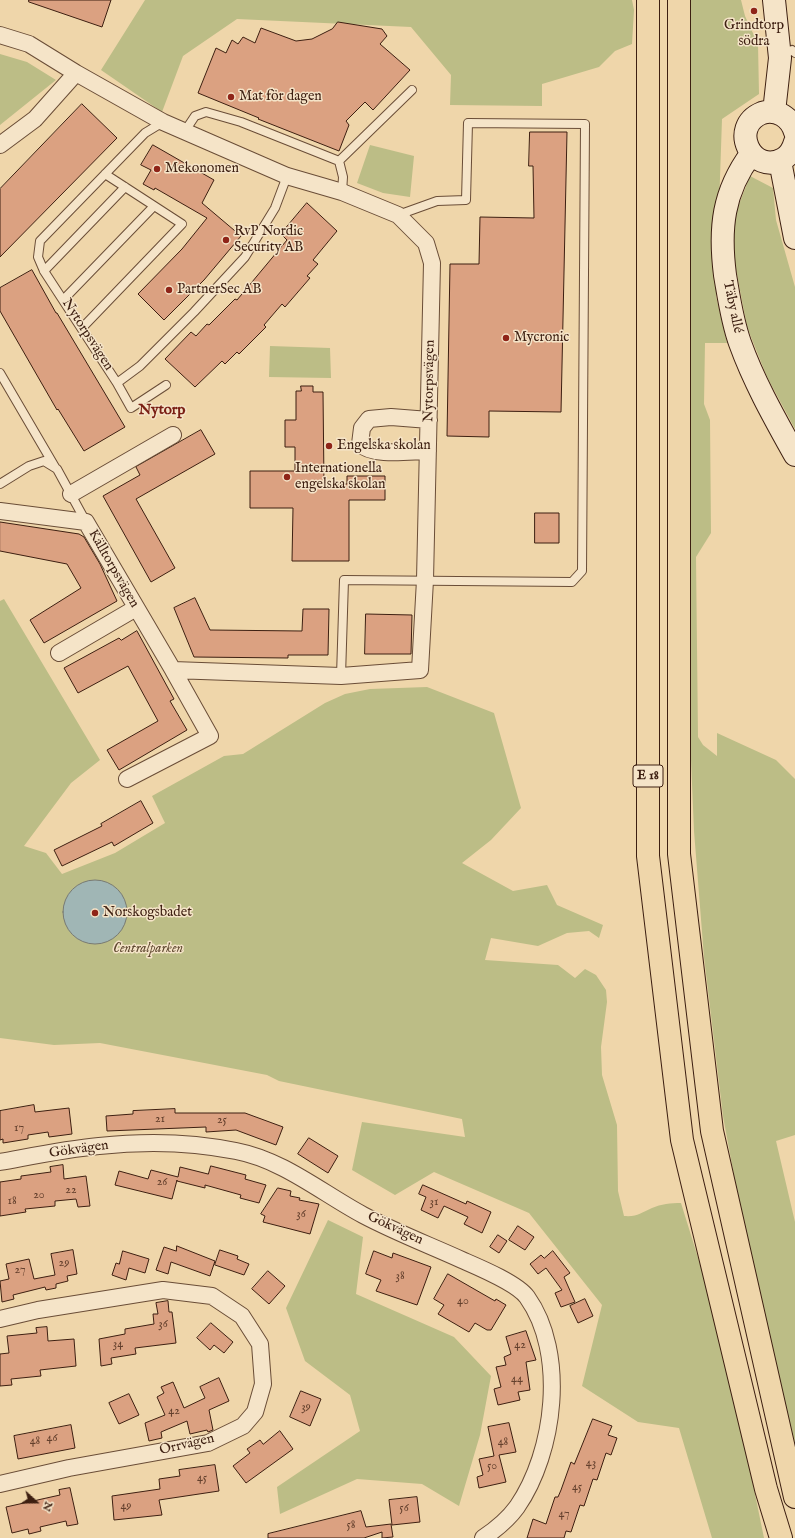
<!DOCTYPE html>
<meta charset="utf-8">
<style>
body{margin:0}
#map{position:relative;width:795px;height:1538px;overflow:hidden;background:#efd6aa;font-family:"IM FELL English",serif}
canvas{display:block}
.north{position:absolute;left:16px;top:1482px;width:40px;height:40px;-webkit-text-stroke:3px #f5e4c8;paint-order:stroke;rotate:111deg;font-size:11px;font-weight:700;line-height:16px;text-align:center;color:#3d1f11}
.north::after{content:'';display:block;margin:auto;width:14px;height:18px;background:#3d1f11;clip-path:polygon(50% 0,100% 100%,50% 72%,0 100%)}
</style>
<div id="map">
<canvas width="795" height="1538"></canvas>
<div class="north">N</div>
</div>
<script>
const g = document.querySelector('canvas').getContext('2d');
g.lineJoin = 'round';
function fill(path, color) { g.fillStyle = color; g.fill(path, 'evenodd'); }
function stroke(path, color, width, dash) { g.strokeStyle = color; g.lineWidth = width; g.lineCap = dash ? 'butt' : 'round'; g.setLineDash(dash || []); g.stroke(path); }
function label(font, color, halo, rows, align = 'center') {
  g.font = font + ' "IM FELL English",serif'; g.lineWidth = 3; g.setLineDash([]); g.textBaseline = 'middle'; g.strokeStyle = halo; g.fillStyle = color; for (const [text, x, y, turn = 0] of rows) {
    g.save(); g.translate(x, y); g.rotate((+turn || 0) * Math.PI / 180); g.textAlign = isNaN(turn) ? turn : align; if (halo) g.strokeText(text, 0, 0); g.fillText(text, 0, 0); g.restore();
  }
}
const green = new Path2D(`
 M145 0H632L634 10 632 44 615 51 599 67 542 84V106L450 105 451 75 411 27 237 19 183 56 162 112 101 70Z
 M690 0H741L745 16 758 44 759 94 722 119 716 296 727 343H705L704 404 710 420 711 533 696 557 698 737 703 745 717 756V733L776 760 795 779V1135L776 1141 795 1222V1451L746 1241 723 1116 704 957 694 831 687 666Z
 M0 54 27 62 56 80 0 125Z
 M370 145 414 156 410 197 383 193 357 183Z
 M750 176 773 188 776 220 795 287V429L767 377 747 327 734 259 732 222Z
 M270 346 330 348 331 378 269 377Z
 M4 599 100 760 71 783 24 846 46 853 62 874 115 853 165 823 152 796 224 756 243 754 325 703 345 694 370 689 427 687 494 713 521 808 491 840 462 863 513 891 547 885 557 905 603 925 599 938 589 931 567 933 538 946 491 938 485 960 558 965 575 978 585 969 596 975 606 990 607 1002 601 1047 602 1075 617 1125 618 1191 624 1216C638 1217 640 1213 652 1208 661 1204 671 1203 681 1203L723 1338 764 1538H712L679 1428 638 1422 582 1386 602 1305 529 1213 434 1172 395 1195 352 1170 362 1122 465 1137 462 1119 279 1081 267 1075 100 1043 54 1045 0 1038V601Z
 M328 1220 363 1237 356 1294 454 1337 491 1376 480 1435 459 1506 422 1484 357 1479 280 1514 277 1487 360 1431 350 1395 305 1361 286 1308Z`);
const water = new Path2D(`
 M63 912a32 32 0 1 1 64 0a32 32 0 1 1-64 0Z`);
const building = new Path2D(`
 M29 0H111L102 27 29 2Z
 M338 22 382 29 387 36 380 44 410 70 373 110 365 102 346 121 349 125 339 151 258 119 259 118 198 93 216 48 226 53 232 40 238 44 243 37 255 43 261 28 296 41 312 39 332 29Z
 M82 104 117 138 0 257V189Z
 M530 132H567L561 412 489 411V437L447 436 450 264H479L480 217 534 218 533 166H529Z
 M153 145 214 180 202 203 241 236 204 280 164 320 138 294 182 249 207 218 155 188 154 190 143 184 151 170 141 165Z
 M307 203 337 231 313 260 318 264 307 276 310 278 285 307 282 304 264 325 266 327 239 354 237 352 225 364 222 361 195 387 165 359 191 332 196 336 207 324 209 325 235 299 237 300 287 240 281 234Z
 M32 270 56 313H57L125 427 84 451 58 409 57 410 0 311V288Z
 M301 386H313V392H323L324 484H347V476H385V500H349V561H292L293 508H250V471H295V447H285V420H296V391H301Z
 M201 430 215 454 136 499 175 568 151 582 103 496 140 475 136 467Z
 M535 513H559V543H535Z
 M0 522 79 534 84 537 100 564 117 601 44 643 30 620 81 588 67 564 0 551Z
 M195 598 210 630 302 631 303 609H329L328 655H288V658L194 657 174 608Z
 M366 614 412 615 411 654H365Z
 M137 631 174 699 170 701 187 730 119 770 107 750 158 721 128 666 78 693 64 668 119 638 121 640Z
 M141 801 153 823 114 846 112 842 62 866 54 850 102 826 101 824Z
 M34 1105 35 1112 69 1108 72 1134 49 1137 48 1132 28 1135V1139L3 1143V1139L0 1140V1111Z
 M175 1109V1113H245L283 1127 276 1145 236 1130 206 1132V1127L107 1131 106 1116 133 1114V1111Z
 M309 1138 338 1156 328 1173 298 1154Z
 M63 1165 64 1179 86 1176 90 1206 78 1207 76 1199 55 1201V1206L25 1209 26 1212 0 1216V1182L21 1179V1176L51 1172 50 1167Z
 M211 1166 246 1175 245 1179 266 1185 259 1203 240 1198 241 1195 205 1185V1188L177 1181V1180L172 1199 115 1185 119 1171 148 1179 151 1170 178 1177 180 1167 208 1174Z
 M423 1185 466 1204 467 1201 491 1212 482 1233 464 1224 468 1217 444 1206 438 1218 421 1210 426 1197 419 1194Z
 M278 1188 291 1191 290 1196 300 1198 299 1200 319 1204 310 1234 263 1222 265 1216 261 1214Z
 M518 1226 534 1237 525 1250 509 1240Z
 M498 1235 507 1241 499 1253 490 1247Z
 M177 1246 215 1261 210 1276 171 1262 168 1274 156 1270 164 1247 176 1251Z
 M73 1250 77 1274 67 1276 68 1281 56 1284V1288L46 1290 45 1287 13 1295 14 1299 2 1302 0 1281 9 1279 6 1264 29 1259 34 1279 55 1275 51 1254Z
 M220 1250 238 1256 237 1259 249 1264 244 1275 215 1265Z
 M123 1251 149 1259 145 1273 129 1268 126 1280 112 1275 116 1263 119 1264Z
 M374 1251 392 1258 393 1253 431 1267 417 1305 376 1291 381 1280 366 1274Z
 M553 1251 570 1273 564 1277 575 1302 561 1307 555 1293 562 1290 546 1268 538 1274 530 1264 541 1255 544 1258Z
 M268 1271 285 1286 269 1304 252 1289Z
 M448 1274 495 1301 496 1299 506 1305 491 1330H487L475 1323 469 1332 438 1314 444 1305 434 1299Z
 M585 1299 593 1316 578 1323 570 1306Z
 M168 1301 169 1312H172L176 1343 135 1348 136 1354 111 1358 112 1364 101 1366 99 1339 125 1334V1329L154 1324 153 1314H158L156 1303Z
 M211 1323 233 1342 224 1353 214 1345 210 1350 197 1338Z
 M47 1327 48 1341 74 1339 76 1366 40 1370 41 1376 11 1379 12 1385 0 1386V1354L9 1353 7 1336 37 1333 36 1328Z
 M526 1331 536 1360 526 1362 530 1390 518 1392 520 1400 498 1405 494 1389 501 1387 496 1367 506 1365 504 1357 511 1354 506 1337Z
 M219 1378 229 1401 209 1410 213 1430 208 1432 207 1430 190 1434 187 1421 161 1432 162 1438 149 1441 145 1423 165 1415 157 1397 164 1393 161 1387 173 1382 184 1408 205 1398 200 1387Z
 M301 1391 321 1399 310 1426 290 1417Z
 M129 1394 139 1415 119 1424 109 1403Z
 M593 1419 612 1426 608 1435 617 1438 611 1455 606 1453 597 1480 593 1479 584 1506 580 1505 571 1532 566 1531 564 1538H527L533 1519 546 1524 555 1497H558L561 1490 571 1462 574 1464Z
 M509 1423 516 1452 499 1455 506 1482 479 1488 477 1477 483 1475 479 1459 494 1456 488 1427Z
 M71 1425 75 1448 18 1459 14 1436Z
 M280 1431 293 1449 246 1483 233 1466 250 1453 247 1449 260 1440 263 1444Z
 M215 1465 219 1491 159 1500 162 1515 114 1520 112 1496 160 1489 159 1479 180 1476 179 1470Z
 M70 1488 78 1524 67 1526 66 1521 40 1527 41 1531 29 1534 28 1529 12 1533 6 1507 60 1495 59 1490Z
 M417 1497 420 1522 392 1525 389 1500Z
 M361 1511 366 1527 391 1524 393 1537 382 1538V1532L364 1538H268V1534Z`);
const lane = new Path2D(`
 M782 56 792 50 795 53
 M163 122 145 133 40 241 38 257 44 271 117 383 140 366 194 312 245 257 275 208 287 176
 M185 131 195 116 206 112 241 122 339 161 343 177 342 192
 M339 161 412 90
 M44 271 125 187
 M64 299 154 206
 M82 328 182 224 105 174
 M0 373 55 467
 M117 383 131 408 166 385
 M0 484 29 466 44 461 57 469 86 522
 M341 676 344 580 572 582 582 571 585 124 468 123 466 200 437 201 398 215`);
const street = new Path2D(`
 M0 35 29 44 76 73 163 122 287 176 342 192 398 215 426 243 432 263 425 580 420 670 341 676 173 670 86 522 0 511
 M0 145 35 119 76 73
 M428 451C411 451 373 457 360 444L362 428 369 419 391 417 429 420
 M71 494 173 435
 M59 653 136 608
 M127 779 210 736 173 670
 M0 1162C33 1156 66 1149 99 1146 144 1141 192 1142 236 1151 283 1160 322 1193 363 1215 395 1232 429 1245 462 1260 478 1267 517 1283 527 1297 567 1353 555 1452 517 1507 509 1518 495 1530 483 1538
 M0 1319 38 1310 163 1290 212 1296 242 1316 260 1344 263 1384 255 1412 243 1426 208 1443 69 1468 0 1484`);
const secondary = new Path2D(`
 M774 0 780 58 774 112
 M795 132C791 118 777 108 762 113 728 127 752 176 783 159 790 155 793 149 795 142
 M751 154C723 192 719 228 725 275 729 298 732 321 740 343 754 382 775 419 795 455
 M780 161 795 238`);
const highway = new Path2D(`
 M648 0V856L682 1140 766 1489 781 1538
 M679 0V854L712 1131 795 1497`);
const markers = [
 [754,11,4,"#8f2418"],
 [231,97,4,"#8f2418"],
 [157,169,4,"#8f2418"],
 [226,240,4,"#8f2418"],
 [169,290,4,"#8f2418"],
 [506,338,4,"#8f2418"],
 [329,446,4,"#8f2418"],
 [287,477,4,"#8f2418"],
 [95,913,4,"#8f2418"]
];
const numberNames = [
 ["21",160,1120],
 ["25",222,1121],
 ["17",19,1129],
 ["26",162,1183],
 ["22",71,1191],
 ["20",39,1196],
 ["18",12,1202],
 ["31",434,1203],
 ["36",301,1215],
 ["29",64,1264],
 ["27",20,1271],
 ["38",400,1277],
 ["40",463,1302],
 ["36",163,1325],
 ["34",118,1345],
 ["42",520,1346],
 ["44",517,1380],
 ["39",306,1408],
 ["42",174,1412],
 ["46",52,1439],
 ["48",35,1442],
 ["48",503,1443],
 ["43",591,1464],
 ["50",492,1467],
 ["45",202,1479],
 ["45",577,1488],
 ["49",126,1507],
 ["56",404,1509],
 ["47",564,1515],
 ["58",351,1526]
];
const shields = [
 [648,776,30]
];
const shieldNames = [
 ["E 18",648,776]
];
const poiNames = [
 ["Grindtorp",754,26,"center"],
 ["södra",754,42,"center"],
 ["Mat för dagen",239,97],
 ["Mekonomen",165,169],
 ["RvP Nordic",234,232],
 ["Security AB",234,248],
 ["PartnerSec AB",177,290],
 ["Mycronic",514,338],
 ["Engelska skolan",337,446],
 ["Internationella",295,469],
 ["engelska skolan",295,485],
 ["Norskogsbadet",103,913]
];
const streetNames = [
 ["Täby allé",732,307,78],
 ["Nytorpsvägen",87,335,57],
 ["Nytorpsvägen",430,381,-89],
 ["Källtorpsvägen",113,569,60],
 ["Gökvägen",79,1150,-8],
 ["Gökvägen",395,1229,25],
 ["Orrvägen",187,1445,-13]
];
const parkNames = [
 ["Centralparken",148,949]
];
const neighbourhoodNames = [
 ["Nytorp",162,411]
];
fill(green, '#bcbd86');
fill(water, '#a0b6b5');
stroke(water, '#787a73', 1);
fill(building, '#dba181');
stroke(building, '#3d1f11', 1);
stroke(lane, '#6a4d37', 10);
stroke(street, '#6a4d37', 18);
stroke(secondary, '#3d1f11', 24);
stroke(highway, '#3d1f11', 24);
stroke(lane, '#f5e4c8', 8);
stroke(street, '#f5e4c8', 16);
stroke(secondary, '#f5e4c8', 22);
stroke(highway, '#efd6aa', 22);
for (const [x, y, r, color] of markers) { const dot = new Path2D(); dot.arc(x, y, r, 0, 2 * Math.PI); g.fillStyle = color; g.fill(dot); stroke(dot, '#f5e4c8', 1.5); }
label('12px', '#64402d', null, numberNames);
for (const [x, y, w] of shields) { const box = new Path2D(); box.roundRect(x - w / 2, y - 11, w, 22, 3); g.fillStyle = '#f5e4c8'; g.fill(box); stroke(box, '#3d1f11', 1); }
label('bold 13px', '#3d1f11', null, shieldNames);
label('14px', '#3d1f11', '#f5e4c8', poiNames, 'left');
label('14px', '#3d1f11', '#f5e4c8', streetNames);
label('italic 14px', '#5d462e', '#f5e4c8', parkNames);
label('bold 15px', '#7a1f14', '#f5e4c8', neighbourhoodNames);
</script>
